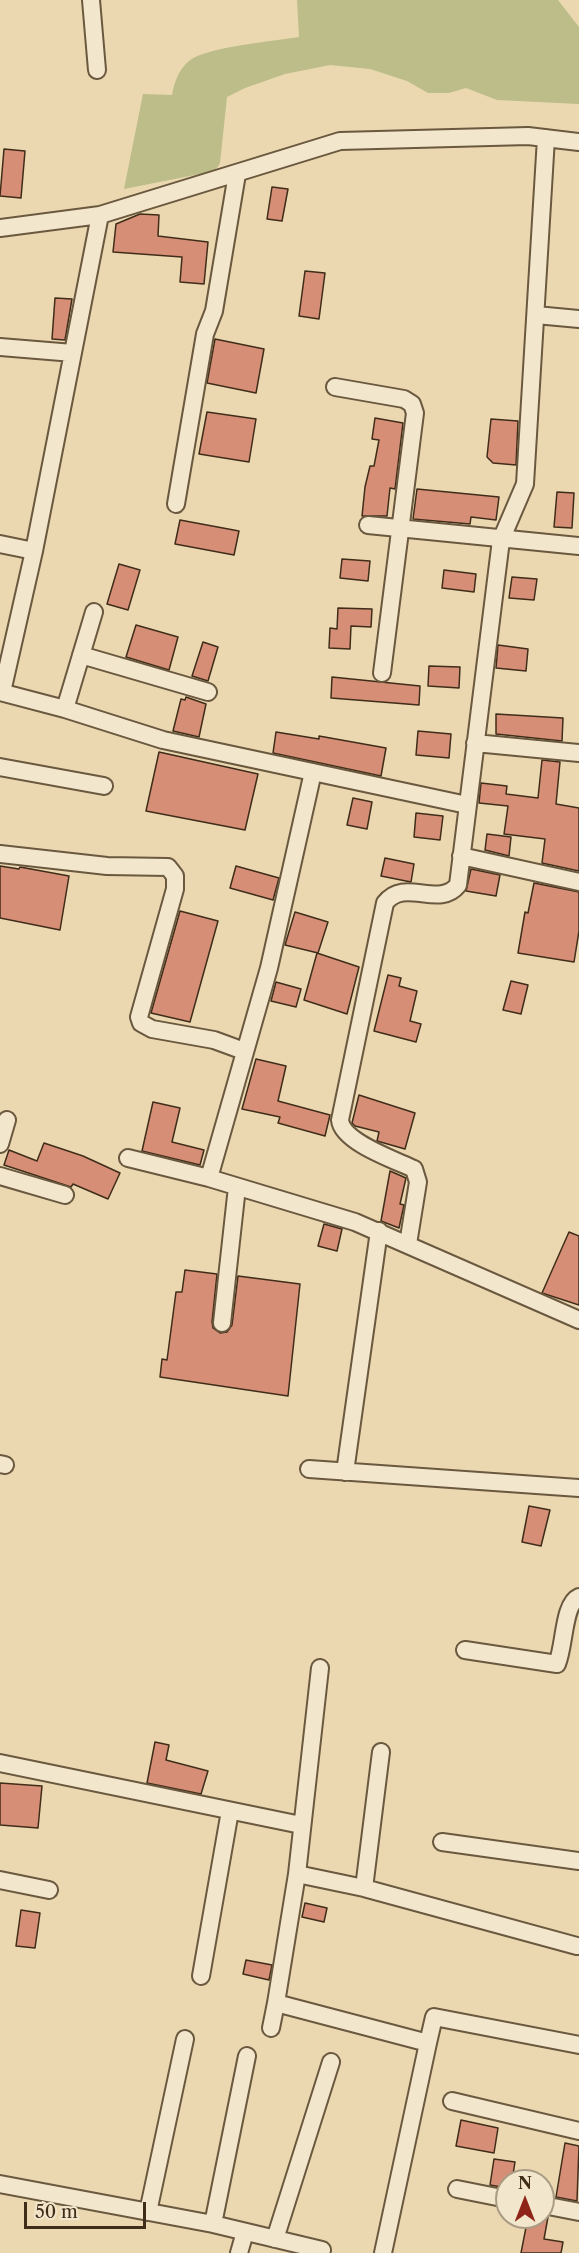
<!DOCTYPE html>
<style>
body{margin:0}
#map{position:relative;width:579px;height:2253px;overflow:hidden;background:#ebd8b1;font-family:"Libre Caslon Text",serif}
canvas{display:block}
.north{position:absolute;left:495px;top:2169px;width:60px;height:60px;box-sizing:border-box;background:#f2e6cc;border:2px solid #aa9c84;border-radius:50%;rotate:0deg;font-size:16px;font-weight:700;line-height:24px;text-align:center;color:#3f2d19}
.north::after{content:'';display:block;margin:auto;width:21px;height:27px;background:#8f2418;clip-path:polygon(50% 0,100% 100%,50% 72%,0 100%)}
.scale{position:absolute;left:24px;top:2202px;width:122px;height:27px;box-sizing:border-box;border:3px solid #3f2d19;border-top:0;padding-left:8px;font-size:18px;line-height:21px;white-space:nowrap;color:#3f2d19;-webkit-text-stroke:4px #f2e6cc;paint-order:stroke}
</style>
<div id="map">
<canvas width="579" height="2253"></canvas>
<div class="north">N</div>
<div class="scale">50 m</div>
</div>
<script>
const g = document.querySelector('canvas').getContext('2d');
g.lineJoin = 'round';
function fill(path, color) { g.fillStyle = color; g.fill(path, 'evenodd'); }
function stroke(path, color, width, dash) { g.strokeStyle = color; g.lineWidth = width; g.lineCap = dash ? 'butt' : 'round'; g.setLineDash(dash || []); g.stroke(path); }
const green = new Path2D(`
 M297 0H558L579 27V104L497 100 466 88 449 93H428L407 81 370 69 330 65 285 74 245 88 227 97 220 163 215 171 124 189 143 94 172 95C174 83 179 69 189 61 205 47 275 41 299 37Z`);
const building = new Path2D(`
 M4 149 25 151 21 198 0 196Z
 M272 187 288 189 282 221 267 219Z
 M140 214 159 215 158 236 208 242 204 284 180 282 182 257 113 252 116 224Z
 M305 271 325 273 319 319 299 316Z
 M55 298 72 299 65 340 52 339Z
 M215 339 264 349 256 393 207 383Z
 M207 412 256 419 249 462 199 454Z
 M375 418 403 423 395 489 390 488 387 516H362L365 487 370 466H374L379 440 372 439Z
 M491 419 518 421 516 465 493 463 487 457Z
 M417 489 499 497 496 520 471 517 470 524 413 519Z
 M557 492 574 493 572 528 554 527Z
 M180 520 239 531 234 555 175 544Z
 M342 559 370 561 368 581 340 578Z
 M119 564 140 570 128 610 107 604Z
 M444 570 476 574 474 592 442 588Z
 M512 577 537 579 534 600 509 598Z
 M338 608 372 609 371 627 351 626 350 649 329 648 330 628 337 629Z
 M136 625 178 637 169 670 126 657Z
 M203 642 218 647 208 681 192 676Z
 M498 645 528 649 526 671 496 668Z
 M429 666 460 667 459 688 428 686Z
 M332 677 420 686 419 705 331 698Z
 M186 697 206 704 199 737 173 731 181 699 185 700Z
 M496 714 563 718 562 741 496 734Z
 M418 731 451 734 449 758 416 755Z
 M276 732 319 739V736L386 748 381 776 273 753Z
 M159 752 258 774 245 830 146 811Z
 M542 760 560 762 556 804 579 808V871L542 863 545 839 504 834 508 806 479 803 481 783 507 786 506 794 538 798Z
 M353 798 372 802 367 829 347 825Z
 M416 813 443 816 440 840 414 837Z
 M487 834 511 837 509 856 485 850Z
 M385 858 414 864 411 882 381 876Z
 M0 866 19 869 20 867 69 876 60 930 0 918Z
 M236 866 279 878 273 900 230 888Z
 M471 869 500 875 496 896 466 891Z
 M534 883 579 892V931L574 962 518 953 525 912 528 913Z
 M180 911 218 921 190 1022 151 1013Z
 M295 912 328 922 318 953 285 945Z
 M317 953 359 967 347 1014 304 1000Z
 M388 975 401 978 399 986 417 991 410 1021 421 1024 416 1042 374 1031Z
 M511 981 528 985 521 1014 503 1010Z
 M276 982 301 989 296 1007 271 1001Z
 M256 1059 286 1066 278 1101 330 1115 325 1136 278 1123 280 1117 242 1109Z
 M359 1095 415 1113 405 1149 377 1141 379 1132 355 1126 352 1123Z
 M153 1102 180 1108 172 1142 204 1150 200 1165 142 1151Z
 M44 1143 83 1156 120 1173 108 1199 73 1184 71 1187 4 1165 9 1150 37 1161Z
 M390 1171 406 1178 400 1204 404 1205 399 1228 381 1221Z
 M324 1224 342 1229 337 1251 318 1246Z
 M569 1232 579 1236V1305L542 1293Z
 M185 1270 217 1274 212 1322 213 1328 220 1333 227 1332 232 1325 238 1276 300 1284 288 1396 160 1377 162 1359 167 1360 176 1292H182Z
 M529 1506 550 1510 541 1546 522 1542Z
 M155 1742 169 1745 166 1760 208 1771 201 1794 147 1783Z
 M0 1783 42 1786 38 1828 0 1825Z
 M305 1903 327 1908 324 1922 302 1917Z
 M21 1910 40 1913 35 1948 16 1946Z
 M246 1960 272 1965 269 1980 243 1974Z
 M461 2120 498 2128 494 2153 456 2146Z
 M565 2143 579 2146 577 2201 556 2197Z
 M494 2159 515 2162 512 2181H507V2188L490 2185Z
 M528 2217H548L544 2239 563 2242 561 2253H521Z`);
const minor = new Path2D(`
 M91 0 97 70
 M0 228 100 215 340 141 528 136 579 142
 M536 315 579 319
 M0 347 73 353
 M335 387 404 399 412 404 415 413 382 673
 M176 504 205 334 214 311 237 174
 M368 525 579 546
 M0 544 34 551
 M81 655 208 692
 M0 692 65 709 94 612
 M2 692 34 551 100 215
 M65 709 163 740 467 805
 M475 743 579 753
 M0 767 104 786
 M0 854 107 866 168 867 175 876V889L139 1017 141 1023 152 1029 214 1040 244 1051
 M461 856 579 882
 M0 1144 7 1120
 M128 1158 209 1178 355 1222 579 1320
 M0 1176 65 1195
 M209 1178 269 968 313 772
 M408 1244 418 1182 414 1169C395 1160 342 1142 340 1120L385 903C404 877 439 909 458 885L501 540 525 484 546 138
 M222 1323 237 1187
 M0 1464 5 1465
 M309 1469 579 1488
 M345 1472 379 1231
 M465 1650 557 1664C565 1645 563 1604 579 1597
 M320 1668 297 1874 276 2003 428 2043 383 2253
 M0 1763 301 1825
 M442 1842 579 1861
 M297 1874 364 1888 577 1946
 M0 1880 49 1890
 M364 1888 381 1752
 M201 1976 230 1811
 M271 2028 276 2003
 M428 2043 434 2017 579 2045
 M452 2101 579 2131
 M0 2184 213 2224 322 2250
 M457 2189 507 2199
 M543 2205 579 2212
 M148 2212 185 2039
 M213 2224 247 2056
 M275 2239 331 2062
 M239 2253 245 2232`);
fill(green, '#bcbd88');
fill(building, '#d68f76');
stroke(building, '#3f2d19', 1.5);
stroke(minor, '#6a583f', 20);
stroke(minor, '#f2e6cc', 16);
</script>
